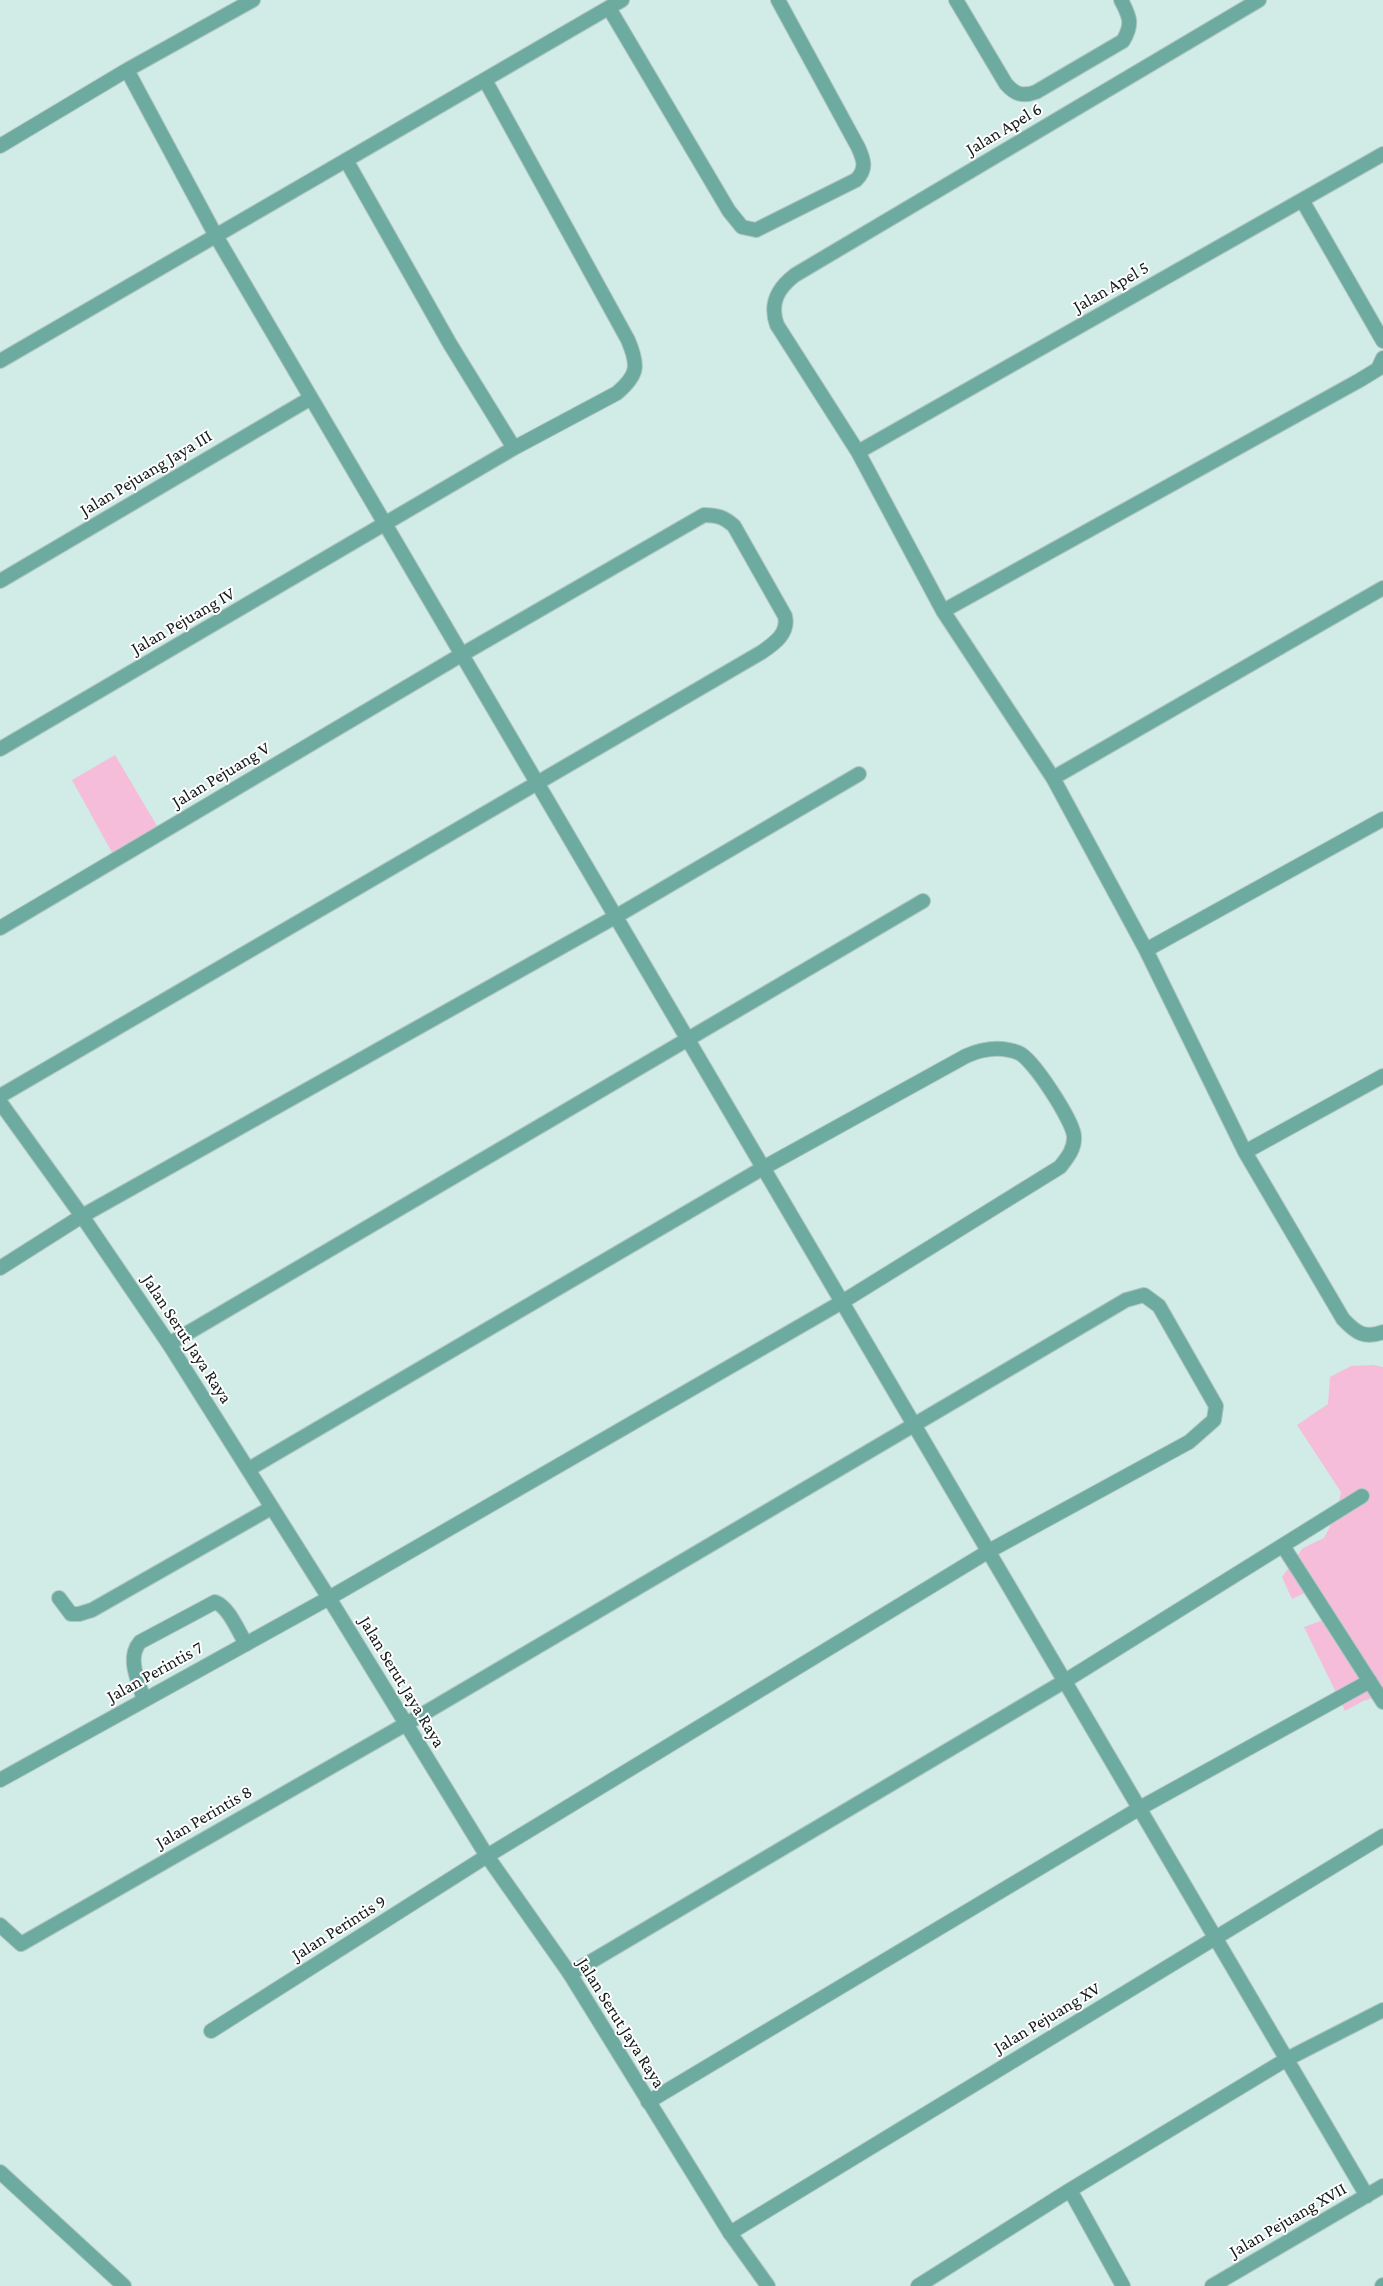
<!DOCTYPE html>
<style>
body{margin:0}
canvas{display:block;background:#d1ebe6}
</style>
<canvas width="1383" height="2286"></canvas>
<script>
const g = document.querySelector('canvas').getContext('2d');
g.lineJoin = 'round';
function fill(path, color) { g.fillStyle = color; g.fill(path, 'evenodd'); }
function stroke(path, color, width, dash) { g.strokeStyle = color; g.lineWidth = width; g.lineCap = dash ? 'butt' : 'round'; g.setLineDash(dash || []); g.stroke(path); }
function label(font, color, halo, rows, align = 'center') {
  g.font = font + ' "Crimson Pro",serif'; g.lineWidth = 4; g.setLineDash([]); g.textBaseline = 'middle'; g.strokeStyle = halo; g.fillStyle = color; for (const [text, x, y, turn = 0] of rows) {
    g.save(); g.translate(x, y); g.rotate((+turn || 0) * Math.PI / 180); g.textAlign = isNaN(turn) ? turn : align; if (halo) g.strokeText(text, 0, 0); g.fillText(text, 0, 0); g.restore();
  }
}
const green = new Path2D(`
 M115 755 160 831 115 858 72 780Z
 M1373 1365 1383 1367V1695L1363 1701 1345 1711 1304 1627 1329 1618 1309 1591 1292 1599 1282 1577 1303 1548 1324 1538 1336 1515 1341 1492 1297 1425 1328 1404 1330 1377 1351 1366Z`);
const service = new Path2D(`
 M59 1598 71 1614H79L92 1610 271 1508
 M144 1700C139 1682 126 1658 140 1642L215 1602C229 1607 238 1631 246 1644`);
const minor = new Path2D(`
 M956 0 1006 84C1015 94 1022 97 1036 92L1123 41C1133 24 1130 17 1121 0
 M1259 0 795 275C778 288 769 303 777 325L858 452 943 611 1053 778 1146 950 1245 1152 1343 1319C1356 1333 1365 1339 1383 1332
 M609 8 729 211 742 227 756 230 856 180C867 169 864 160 858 147L778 0
 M127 70 216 236 1367 2196
 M0 146 127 70 253 0
 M346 160 450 344 514 448
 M1302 200 1383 341
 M0 361 622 0
 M858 452 1383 154
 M0 581 311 398
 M943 611 1360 380 1378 369 1383 358
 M0 749 514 448 617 393C638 375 639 366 628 340L485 80
 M1053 778 1383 588
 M0 928 461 655 704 515C717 515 724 517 734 526L785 616C789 633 775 643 762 652L0 1096
 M1146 950 1383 819
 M1245 1152 1383 1076
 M0 1268 82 1216 615 917 859 774
 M169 1344 923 901
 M1283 1546 1383 1702
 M0 1780 329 1598 842 1302 1060 1167C1067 1158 1075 1149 1074 1136 1073 1121 1033 1059 1019 1053 1001 1046 984 1048 966 1056L763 1168 249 1469
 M0 1925 21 1944 406 1724 1126 1300 1144 1295 1159 1306 1216 1406 1214 1420 1189 1442 989 1551 487 1856 211 2031
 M570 1974 1065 1681 1362 1496
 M648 2102 1140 1808 1370 1681
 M0 2172 124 2286
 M1070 2190 1123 2286
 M730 2233 1383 1836
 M918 2286 1070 2190 1287 2059 1383 2010
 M1212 2286 1383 2186
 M1382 2286 1383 2285`);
const tertiary = new Path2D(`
 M0 1102 82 1216 169 1344 329 1598 487 1856 570 1974 730 2233 768 2286`);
const streetNames = [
 ["Jalan Apel 6",1004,129,-31],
 ["Jalan Apel 5",1111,287,-30],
 ["Jalan Pejuang Jaya III",146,473,-31],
 ["Jalan Pejuang IV",183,621,-30],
 ["Jalan Pejuang V",221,775,-31],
 ["Jalan Serut Jaya Raya",187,1339,57],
 ["Jalan Perintis 7",155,1672,-29],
 ["Jalan Serut Jaya Raya",402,1682,59],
 ["Jalan Perintis 8",204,1817,-30],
 ["Jalan Perintis 9",339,1928,-32],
 ["Jalan Pejuang XV",1047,2018,-31],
 ["Jalan Serut Jaya Raya",621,2023,58],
 ["Jalan Pejuang XVII",1288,2220,-30]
];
fill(green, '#f6bddb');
stroke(service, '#afc6c1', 16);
stroke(minor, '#afc6c1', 16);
stroke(tertiary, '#afc6c1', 16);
stroke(service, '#6daaa0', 14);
stroke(minor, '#6daaa0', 14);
stroke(tertiary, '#6daaa0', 14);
label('18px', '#121b19', '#fff', streetNames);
</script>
